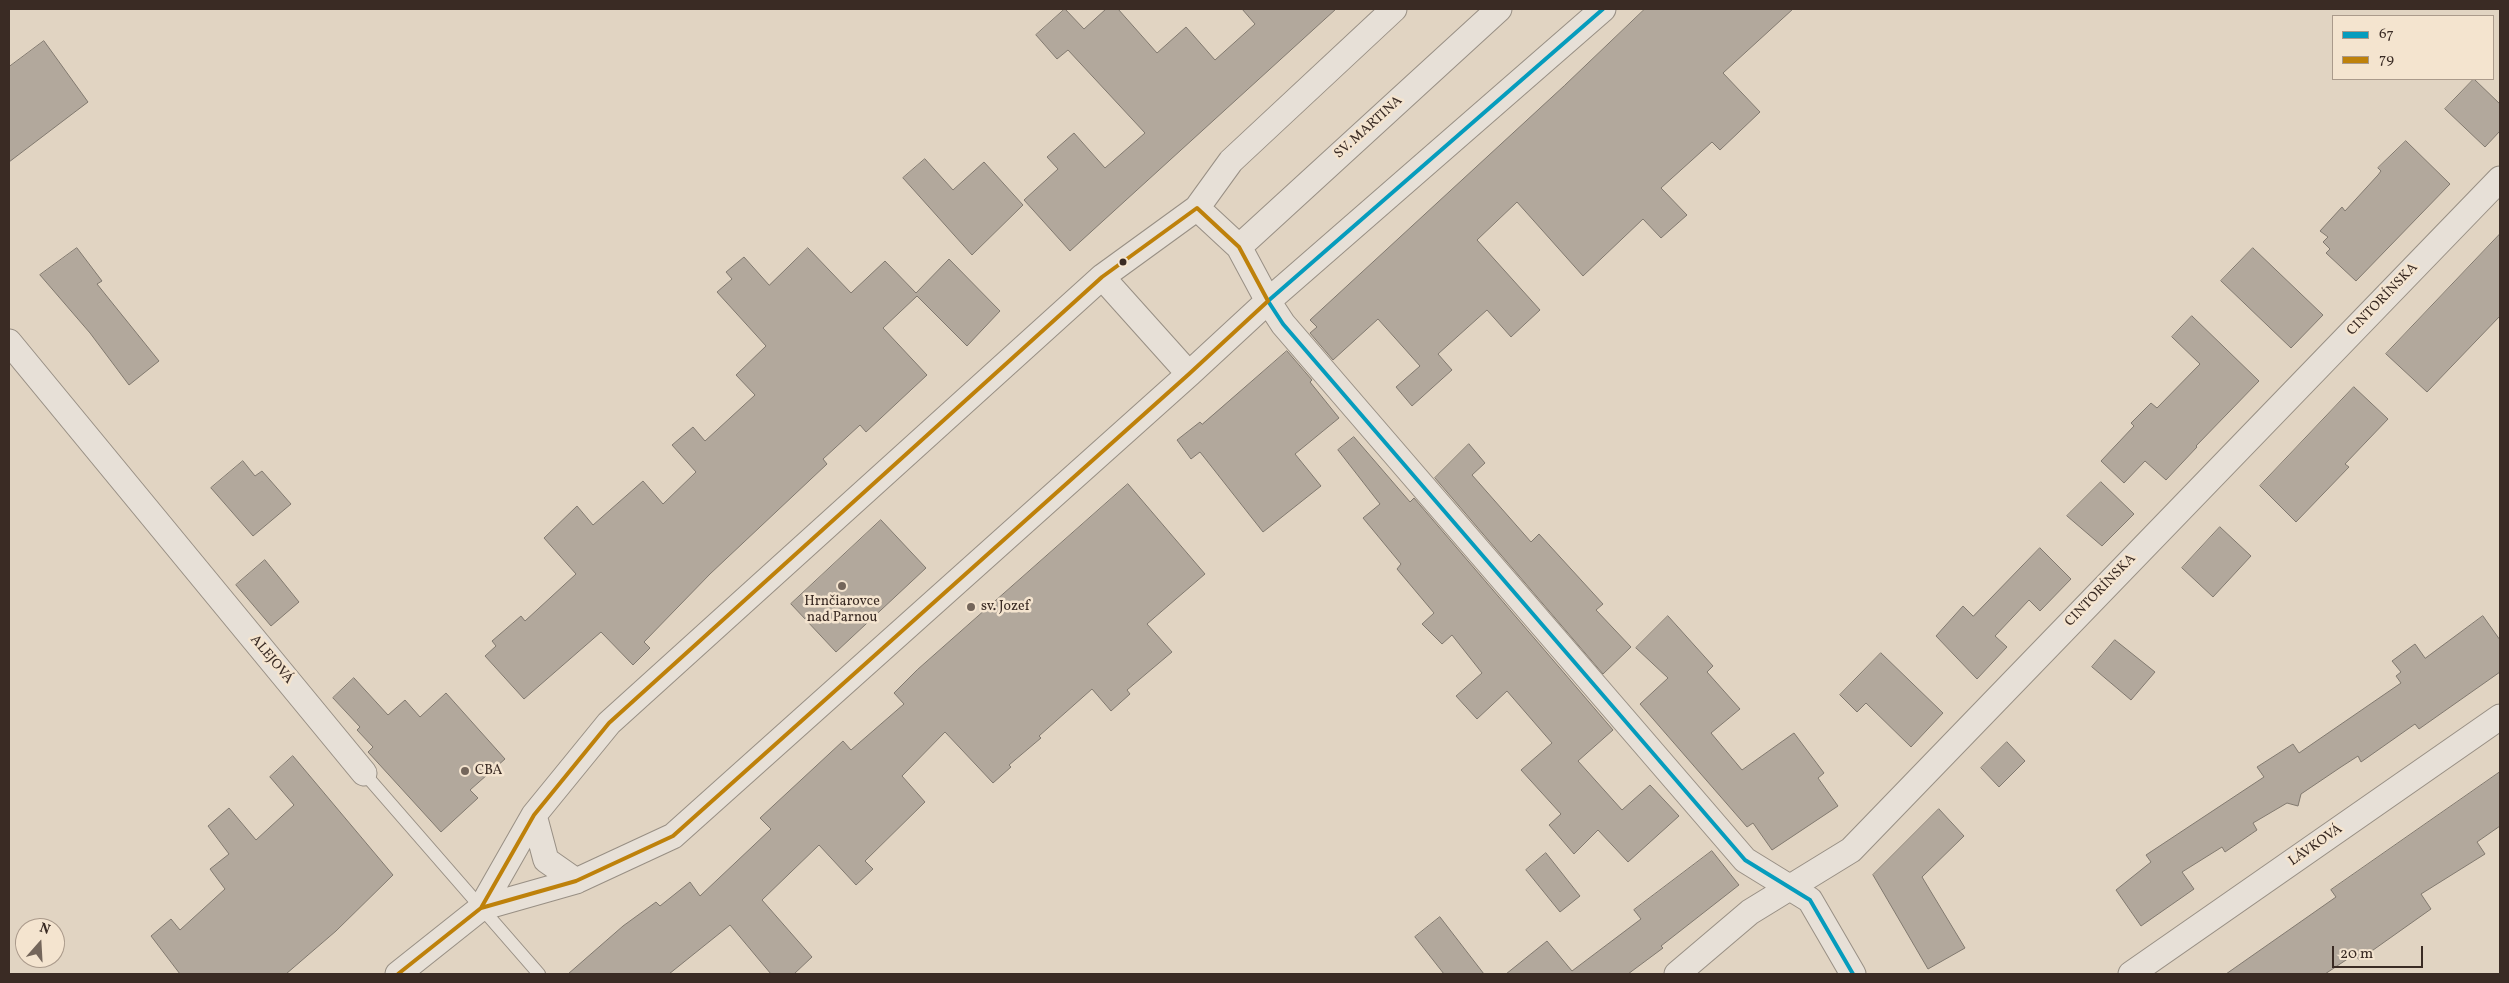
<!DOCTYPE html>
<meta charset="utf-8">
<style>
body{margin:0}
#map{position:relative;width:2509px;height:983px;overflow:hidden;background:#e1d4c2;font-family:Vollkorn,serif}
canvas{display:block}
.frame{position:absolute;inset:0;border:10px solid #3a2b24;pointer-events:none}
.legend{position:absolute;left:2332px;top:15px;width:162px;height:65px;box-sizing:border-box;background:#f4e4cf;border:1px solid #aa9a8b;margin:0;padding:6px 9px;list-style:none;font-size:15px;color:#3a2b24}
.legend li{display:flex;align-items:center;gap:10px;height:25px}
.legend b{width:25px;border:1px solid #aa9a8b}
.north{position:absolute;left:15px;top:918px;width:50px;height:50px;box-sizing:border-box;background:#f4e4cf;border:1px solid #aa9a8b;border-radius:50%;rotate:19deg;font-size:14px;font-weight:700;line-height:20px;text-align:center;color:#3a2b24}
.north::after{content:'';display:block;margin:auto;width:18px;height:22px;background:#74665b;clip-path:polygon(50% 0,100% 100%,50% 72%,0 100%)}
.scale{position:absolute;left:2332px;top:946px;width:91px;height:22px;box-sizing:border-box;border:2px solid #3a2b24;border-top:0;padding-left:6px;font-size:15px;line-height:18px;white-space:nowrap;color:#3a2b24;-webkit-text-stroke:4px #f4e4cf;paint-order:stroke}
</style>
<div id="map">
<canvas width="2509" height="983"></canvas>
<div class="frame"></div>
<ul class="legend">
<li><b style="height:6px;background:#069cbd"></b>67</li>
<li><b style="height:6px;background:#be810b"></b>79</li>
</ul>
<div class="north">N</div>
<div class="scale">20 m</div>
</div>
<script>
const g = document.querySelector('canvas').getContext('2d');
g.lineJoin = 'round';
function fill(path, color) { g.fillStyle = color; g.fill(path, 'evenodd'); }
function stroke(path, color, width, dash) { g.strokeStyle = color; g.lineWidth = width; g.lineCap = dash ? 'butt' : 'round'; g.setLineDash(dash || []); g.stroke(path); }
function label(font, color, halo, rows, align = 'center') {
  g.font = font + ' Vollkorn,serif'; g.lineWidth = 5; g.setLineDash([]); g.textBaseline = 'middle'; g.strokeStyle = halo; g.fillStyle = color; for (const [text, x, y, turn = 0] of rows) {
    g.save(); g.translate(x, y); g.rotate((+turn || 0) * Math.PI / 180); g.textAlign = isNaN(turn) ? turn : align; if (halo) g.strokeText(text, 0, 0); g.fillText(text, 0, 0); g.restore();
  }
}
const building = new Path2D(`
 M1065 9 1084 29 1106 9H1118L1157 53 1186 27 1215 60 1255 24 1242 9H1336L1070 251 1024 200 1058 169 1047 157 1074 133 1105 168 1145 133 1068 50 1057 59 1036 35Z
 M1645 9H1793L1723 73 1760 112 1720 150 1712 142 1661 188 1687 215 1661 238 1643 219 1583 276 1517 202 1477 240 1540 310 1511 337 1487 310 1438 354 1452 370 1412 406 1396 387 1420 366 1378 319 1333 360 1310 333 1317 327 1310 320 1564 86Z
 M44 41 88 102 9 162V67Z
 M2474 79 2500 104V131L2485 147 2445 109Z
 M2406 141 2450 184 2356 281 2326 253 2330 249 2323 242 2328 237 2320 231 2342 207 2345 211 2378 175 2381 171 2378 168Z
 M925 159 953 190 984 162 1023 205 972 255 903 178Z
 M2500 234V316L2427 392 2386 354Z
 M77 248 102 281 97 284 159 361 129 385 90 333 40 275Z
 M808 248 851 293 885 261 916 293 949 259 1000 311 967 346 917 296 883 328 927 375 866 432 860 425 823 459 827 464 710 574 644 642 650 648 633 665 601 632 524 699 485 656 496 646 492 641 521 616 525 621 576 574 544 538 577 506 593 525 643 481 663 504 696 472 672 445 693 427 705 441 755 395 736 375 766 346 717 292 732 279 726 272 744 257 769 285Z
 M2253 248 2323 315 2291 348 2221 281Z
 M2192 316 2259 381 2196 446 2197 447 2166 480 2145 461 2124 483 2101 461 2134 426 2131 423 2151 403 2157 408 2200 364 2172 337Z
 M1287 351 1312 380 1310 382 1339 418 1295 454 1321 486 1263 532 1200 452 1191 459 1177 440 1200 422 1202 424Z
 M2354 387 2388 419 2345 464 2349 467 2296 522 2260 486Z
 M1354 437 1410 502 1414 498 1613 730 1578 761 1622 810 1650 785 1679 816 1628 862 1598 830 1574 854 1549 825 1561 814 1521 770 1552 743 1507 691 1477 719 1456 696 1482 673 1452 635 1442 644 1422 624 1434 613 1397 569 1401 564 1363 518 1380 504 1338 450Z
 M1469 444 1485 463 1472 475 1531 542 1539 534 1603 604 1596 610 1631 647 1603 674 1435 478Z
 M243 461 255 476 262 471 291 504 253 536 211 488Z
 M2101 482 2134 514 2102 546 2067 516Z
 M1128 484 1205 574 1147 624 1172 652 1127 690 1130 694 1111 711 1092 689 1039 736 1041 738 1009 765 1011 767 993 783 945 732 902 776 925 802 865 861 873 869 856 885 819 845 762 900 812 957 794 974H771L730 925 669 974H568L623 926 656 902 660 906 690 882 700 896 771 829 760 818 843 741 851 750 904 704 894 693 917 670Z
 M881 520 926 568 836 652 791 604Z
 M2220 527 2251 556 2213 597 2182 568Z
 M2040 548 2071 579 2040 611 2029 600 1995 636 2007 647 1977 679 1936 636 1963 606 1973 616Z
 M265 560 299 602 271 626 236 585Z
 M1668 616 1713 666 1707 672 1740 709 1711 733 1742 770 1794 733 1824 773 1818 778 1838 806 1772 850 1753 823 1747 827 1640 704 1668 678 1636 648Z
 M2483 616 2500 640V672L2419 729 2415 724 2361 762 2358 756 2341 767 2301 794 2298 806 2287 803 2253 823 2257 830 2225 852 2222 847 2182 872 2194 889 2141 926 2116 890 2151 862 2146 855 2264 777 2257 767 2293 744 2299 753 2401 683 2396 676 2401 672 2392 661 2415 644 2425 658Z
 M2115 640 2155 672 2131 700 2092 667Z
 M1881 653 1943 713 1911 747 1866 703 1857 712 1840 695Z
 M354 678 388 715 405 700 420 717 446 693 505 759 470 790 478 798 441 832 368 752 373 747 357 730 360 727 333 698Z
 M2007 742 2025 761 1999 787 1981 768Z
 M293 756 393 875 336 931 286 974H180L151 936 171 919 180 930 225 889 210 869 229 854 208 826 229 808 256 840 294 805 270 777Z
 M2500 772V826L2477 842 2485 854 2421 894 2431 909 2359 960 2355 954 2325 974H2226L2336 897 2331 890Z
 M1939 809 1964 836 1922 877 1965 948 1928 969 1873 875Z
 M1712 851 1739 885 1661 946 1663 948 1628 974H1506L1547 941 1572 971 1641 919 1634 910Z
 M1546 853 1580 896 1560 912 1526 870Z
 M1440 917 1484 974H1444L1415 937Z`);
const lane = new Path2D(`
 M364 773 539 974`);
const street = new Path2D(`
 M1603 9 1268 301 1283 324 1745 860 1810 900 1853 974
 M1197 208 1231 161 1394 9
 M1239 247 1499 9
 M1102 277 1189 374
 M9 342 364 773
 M534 815 546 860 576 881
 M398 974 481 908 534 815 609 723 1102 277 1197 208 1239 247 1268 301 1189 374 673 836 576 881 481 908
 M1677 974 1750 912 1851 850 2500 179
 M2131 974 2500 717`);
const bus1 = new Path2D(`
 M1603 9 1268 301 1283 324 1745 860 1810 900 1853 974`);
const bus2 = new Path2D(`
 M398 974 481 908 534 815 609 723 1102 277 1197 208 1239 247 1268 301 1189 374 673 836 576 881 481 908`);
const markers = [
 [1123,262,4.5,"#3a2b24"],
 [842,586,5,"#74665b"],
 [971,607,5,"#74665b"],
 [465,771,5,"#74665b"]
];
const streetNames = [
 ["SV. MARTINA",1369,128,-42],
 ["CINTORÍNSKA",2383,300,-46],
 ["CINTORÍNSKA",2101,591,-46],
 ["ALEJOVÁ",271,660,50],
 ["LÁVKOVÁ",2316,846,-35]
];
const poiNames = [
 ["Hrnčiarovce",842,602,"center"],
 ["nad Parnou",842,618,"center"],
 ["sv. Jozef",981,607],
 ["CBA",475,771]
];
fill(building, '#b2a89c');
stroke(building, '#81796f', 1);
stroke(lane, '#988f84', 14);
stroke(street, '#988f84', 27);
stroke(lane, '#e7e0d7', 12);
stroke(street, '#e7e0d7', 25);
stroke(bus1, '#069cbd', 4);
stroke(bus2, '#be810b', 4);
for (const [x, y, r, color] of markers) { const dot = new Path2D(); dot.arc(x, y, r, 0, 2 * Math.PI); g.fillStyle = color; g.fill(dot); stroke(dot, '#f4e4cf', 2); }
label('14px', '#3a2b24', '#f4e4cf', streetNames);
label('14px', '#3a2b24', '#f4e4cf', poiNames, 'left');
</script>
